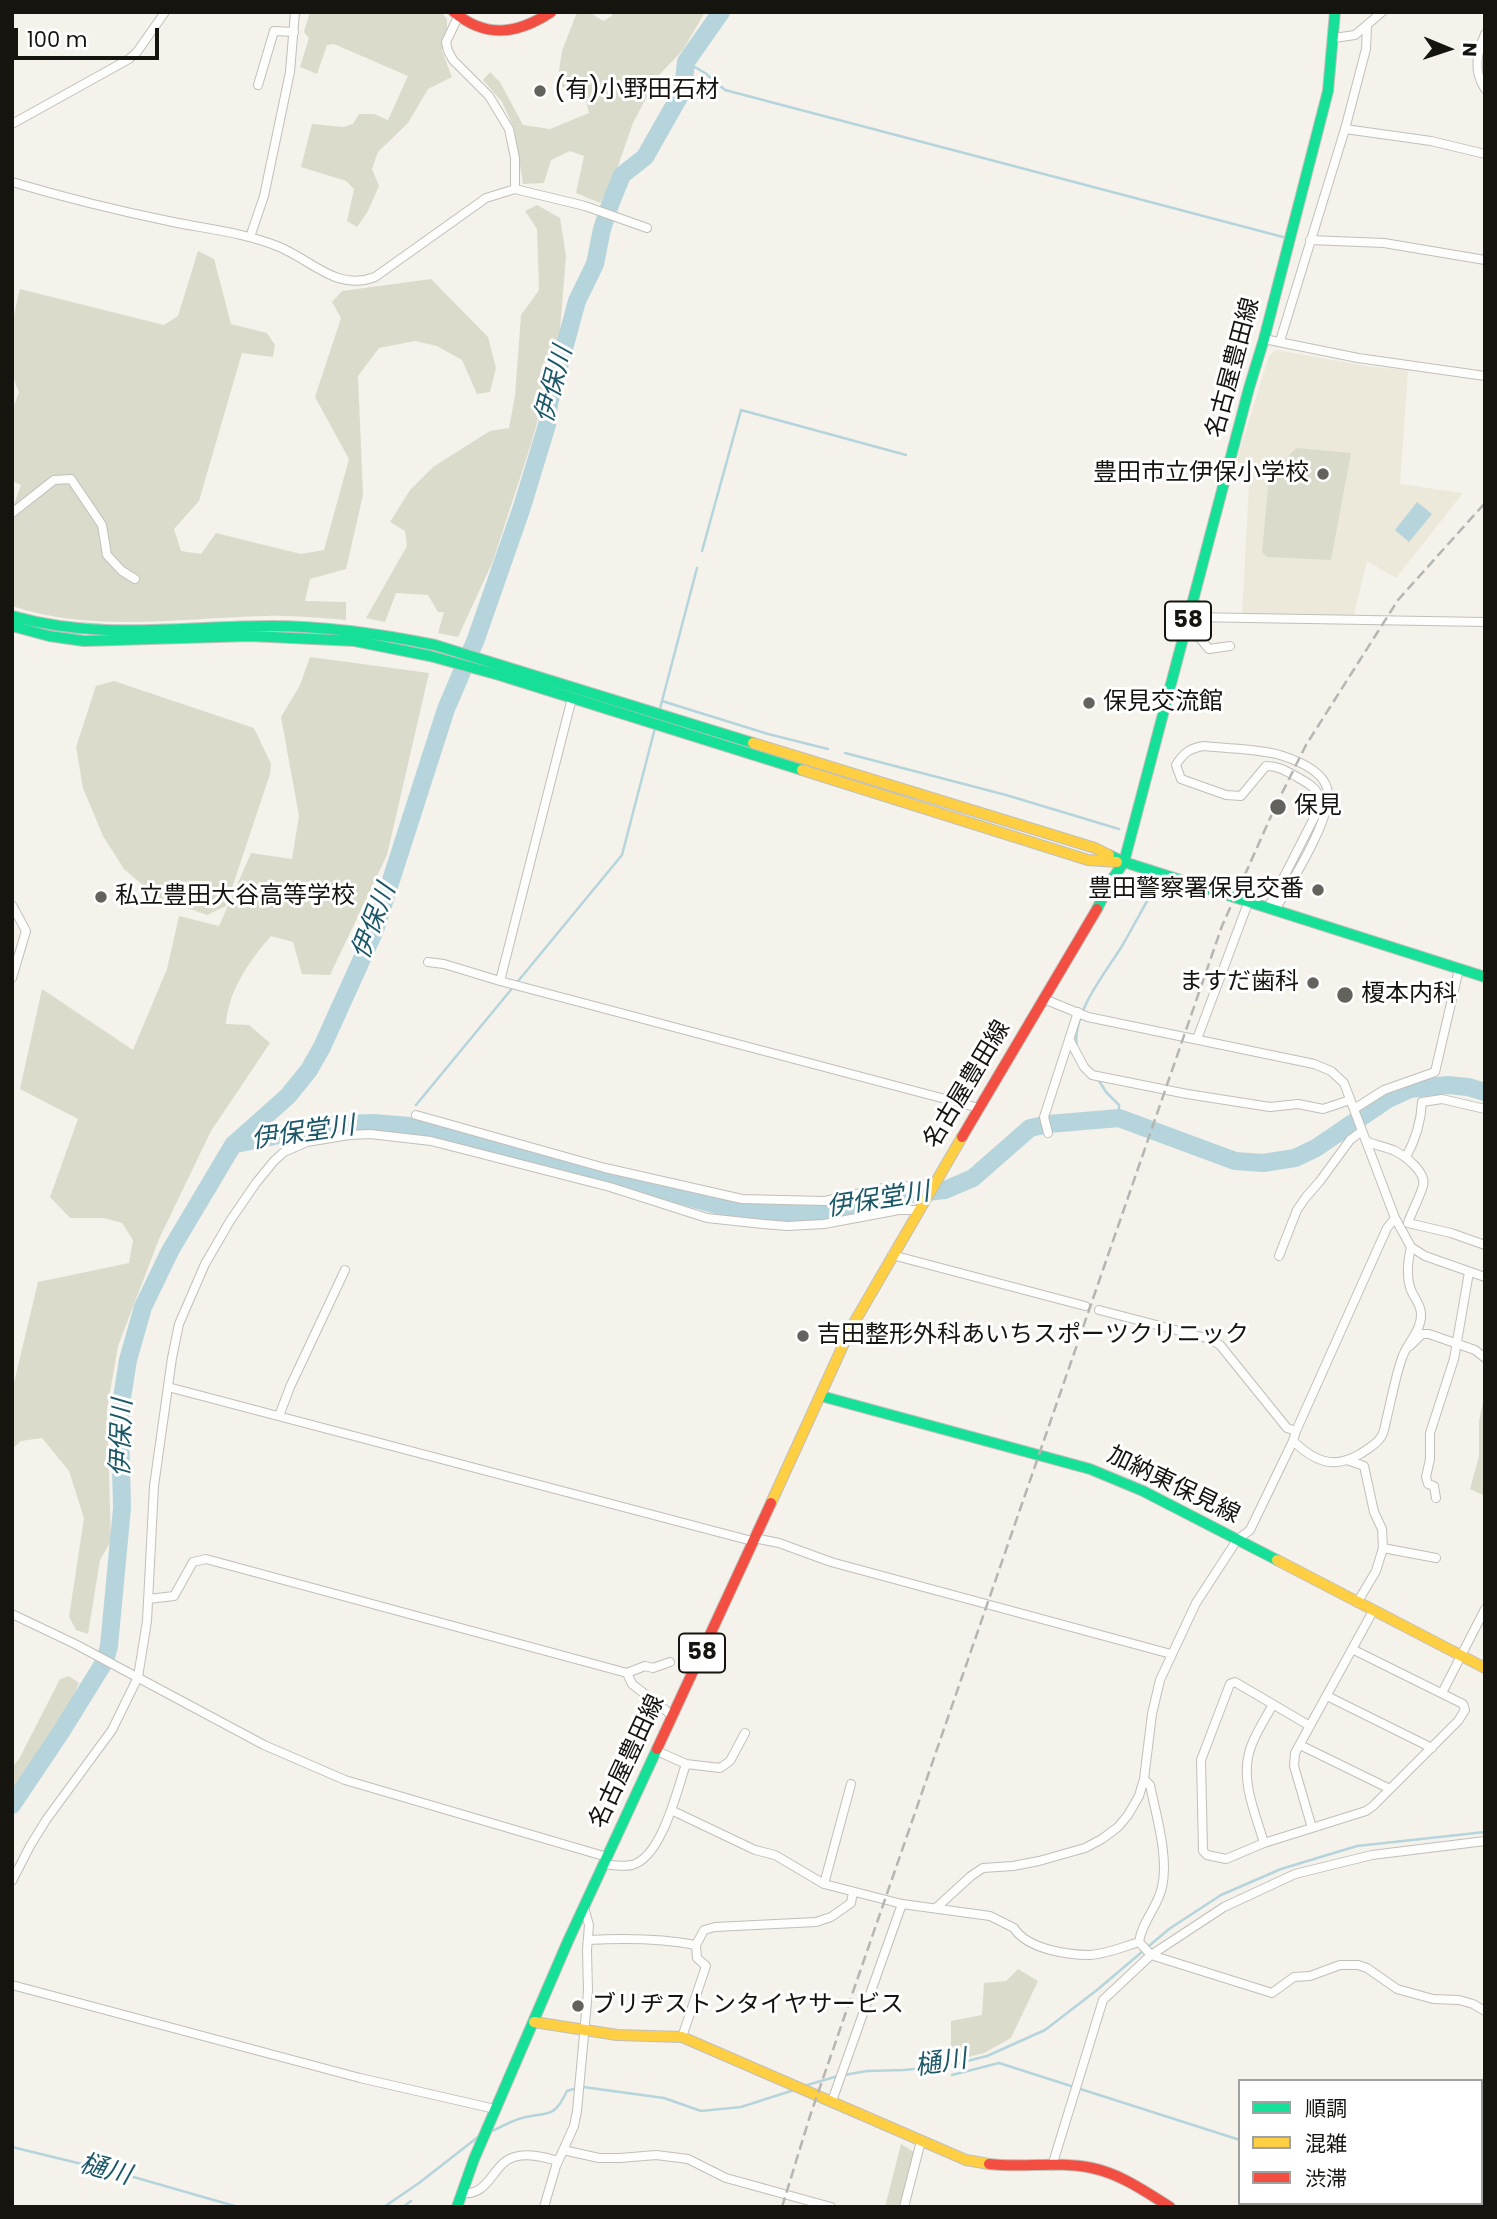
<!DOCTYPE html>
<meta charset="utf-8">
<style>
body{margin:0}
#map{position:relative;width:1497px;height:2219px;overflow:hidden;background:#f4f2eb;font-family:Poppins,"Noto Sans JP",sans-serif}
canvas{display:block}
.frame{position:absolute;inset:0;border:14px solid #15140f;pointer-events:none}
.legend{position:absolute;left:1238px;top:2079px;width:245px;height:126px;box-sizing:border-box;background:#fff;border:2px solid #a1a19f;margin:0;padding:9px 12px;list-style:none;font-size:21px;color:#15140f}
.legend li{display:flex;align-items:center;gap:14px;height:35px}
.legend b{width:35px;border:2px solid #a1a19f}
.north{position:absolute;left:1413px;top:14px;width:70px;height:70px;-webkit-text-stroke:5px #fff;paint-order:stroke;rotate:92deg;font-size:19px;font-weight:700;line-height:28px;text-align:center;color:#15140f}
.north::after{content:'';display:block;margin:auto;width:24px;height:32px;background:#15140f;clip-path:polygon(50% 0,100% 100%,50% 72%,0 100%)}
.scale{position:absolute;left:14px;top:28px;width:145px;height:32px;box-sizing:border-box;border:4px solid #15140f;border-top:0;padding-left:9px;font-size:21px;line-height:24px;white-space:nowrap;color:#15140f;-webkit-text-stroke:5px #fff;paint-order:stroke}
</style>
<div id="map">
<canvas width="1497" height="2219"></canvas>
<div class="frame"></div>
<ul class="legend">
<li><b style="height:9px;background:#16e098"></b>順調</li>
<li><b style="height:9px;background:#ffcf43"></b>混雑</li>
<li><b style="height:9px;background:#f24e42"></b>渋滞</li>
</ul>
<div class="north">N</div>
<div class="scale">100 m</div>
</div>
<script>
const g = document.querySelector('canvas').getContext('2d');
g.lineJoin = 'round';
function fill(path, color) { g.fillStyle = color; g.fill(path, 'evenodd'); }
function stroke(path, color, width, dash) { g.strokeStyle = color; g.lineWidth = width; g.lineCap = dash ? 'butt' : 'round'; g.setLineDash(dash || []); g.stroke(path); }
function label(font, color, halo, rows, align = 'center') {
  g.font = font + ' Poppins,"Noto Sans JP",sans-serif'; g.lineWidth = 6; g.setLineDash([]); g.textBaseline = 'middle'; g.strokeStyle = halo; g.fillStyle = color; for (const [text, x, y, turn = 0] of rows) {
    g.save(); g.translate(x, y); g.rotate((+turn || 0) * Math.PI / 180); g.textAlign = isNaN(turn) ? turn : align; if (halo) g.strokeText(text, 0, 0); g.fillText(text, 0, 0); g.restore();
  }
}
const built = new Path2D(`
 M1276 350 1372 367 1408 370 1400 484 1463 493 1396 578 1367 561 1354 615H1242L1249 485 1242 463 1236 462 1269 356Z`);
const green = new Path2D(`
 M308 12H441L447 19V32L442 51 452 77 428 89 408 123 378 152 372 169 379 186 368 211 357 227 347 221 354 189 346 181 301 167 312 124 343 127 353 124 359 114H374L388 120 408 76 334 44 327 45 317 74 300 67 309 38 304 32 309 15Z
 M577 12H589L603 21 612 16V12H705L683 50 658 76 633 123 613 180 600 203 576 193 584 156 570 151 551 160 544 183 523 184 514 128 502 102 483 80 490 72 500 82 523 125 550 129 589 113 586 101 570 93 557 83 562 51Z
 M537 205 560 218 566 256 559 342 532 441 493 561 458 637 438 633 444 612H438L428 595 396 593 385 622 366 618 407 546 405 531 390 522 410 490 433 467 490 431 509 428 515 396 521 315 539 290 537 229 525 211Z
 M198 251 214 259 231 324 267 333 275 345 273 357 242 353 199 501 174 529 181 551 201 554 216 533 301 554 324 550 349 459 315 397 341 318 332 302 342 291 431 279 488 337 496 368 490 392 477 394 462 360 437 346 415 341 379 348 358 376 363 495 346 569 310 579 305 601 346 602V620C319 618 292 615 265 616 182 618 92 633 12 606V510L21 485 12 481V411L19 392C5 363 12 319 20 289L164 325 178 316Z
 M1296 448 1351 453 1331 560 1267 557 1262 552 1269 477Z
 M310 657 429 673 387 855 330 975 302 974 293 942 271 936C250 960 228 991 226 1024L249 1025 270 1043 211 1131 159 1239 118 1346 107 1409 111 1541 100 1560 88 1634 76 1630 69 1617 84 1518 69 1471 42 1438 21 1441 12 1449V1391L38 1282 129 1263 133 1240 122 1223 104 1218H70L50 1197 78 1119 20 1089 42 989 133 1050 167 969 179 916 219 926 251 853 292 859 299 816 281 717 300 685Z
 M114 681 254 728 271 764 270 774 226 906 207 915 157 897 124 869 103 836 83 788 76 747 96 686Z
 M1485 1393V1496L1470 1489 1479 1456V1421Z
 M69 1676 79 1683 70 1703 12 1791V1767L19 1759 60 1679Z
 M1018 1969 1038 1981 1011 2038 984 2053 951 2061V2021L982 2015 984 1983 1006 1981Z
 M901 2144 914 2152 901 2207H885Z`);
const water = new Path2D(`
 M1417 502 1432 514 1409 542 1395 530Z`);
const stream = new Path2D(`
 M686 62 705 73 725 90 1283 237
 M702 551 741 410 906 455
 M697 568 662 701 768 734 828 749
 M659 712 662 701
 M845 753 1006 795 1119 829
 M1077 1047C1071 1014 1106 972 1122 946 1133 927 1143 908 1154 889
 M1098 1079 1106 1092 1119 1105V1118
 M416 1105 622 855 655 728
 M844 2075 867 2071 904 2070 948 2066 987 2056 1045 2030 1097 1990 1169 1929 1221 1895 1281 1869 1357 1846 1485 1832
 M952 2075 999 2063 1240 2140
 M804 2086 838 2076
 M583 2087 664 2098 701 2111 741 2107 794 2090
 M490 2132C501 2127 511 2121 522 2118 549 2111 553 2120 567 2091L577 2088
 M12 2147 123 2174 238 2207
 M1428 2203 1439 2207
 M384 2207 419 2183 478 2137
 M403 2207 411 2201`);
const river = new Path2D(`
 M236 1144 313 1128 343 1124 374 1123 409 1126 544 1158 717 1205 751 1212 799 1214 855 1207 891 1196 945 1190 973 1178 1030 1128 1049 1124 1119 1118 1235 1161 1263 1163 1295 1158 1316 1148 1388 1099 1410 1089 1448 1085 1468 1087 1485 1092
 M12 1805 61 1732 105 1661 109 1646 122 1508 120 1426 122 1398 128 1360 143 1307 170 1251 233 1145 288 1096 309 1070 322 1047 375 930 446 709 476 639 522 507 547 425 549 404 577 301 595 264 602 229 611 202 622 175 645 157 683 90 686 62 721 12`);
const street = new Path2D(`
 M458 17 446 42 448 51 453 60 489 96 509 129 515 158V189
 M1485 34C1477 53 1473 71 1485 89
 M1334 38 1355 35 1382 12
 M258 85 274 31 294 32
 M12 124 129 59 137 52 165 12
 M1345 129 1431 141 1485 154
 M12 182C66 198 119 211 173 222 208 229 245 233 277 246 311 259 336 292 375 277L486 198 515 189 585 206 647 228
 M250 237 264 196 290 72 295 12
 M1310 240 1384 243 1485 260
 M1264 339 1358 358 1485 376
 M1280 341 1345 129 1366 49 1367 26
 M12 513 54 480 71 479 102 525 107 555 122 571 135 579
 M1189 617 1485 622
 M1185 633 1198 636 1209 649 1230 646
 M12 905 26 931 12 978
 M1268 908 1315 816C1324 793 1317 788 1297 777 1286 771 1279 766 1266 766L1241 796 1226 795 1181 779 1176 765C1183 753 1190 748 1204 746 1228 749 1256 748 1280 755 1296 760 1322 770 1327 788 1336 813 1289 886 1275 910
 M428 962 444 964 500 981 979 1108
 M500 981 572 698
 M1044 999 1088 1017 1314 1064 1331 1071 1344 1083 1395 1218 1411 1247 1425 1256 1485 1277
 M1069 1039 1084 1067 1092 1075 1187 1094 1270 1107 1298 1104 1323 1109 1350 1100
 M1197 1039 1248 903
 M1354 1109 1384 1090 1435 1072 1459 969
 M416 1115 605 1168 742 1199 825 1201 884 1188 933 1184
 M1048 1133 1044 1117 1078 1012
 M1366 1141C1375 1145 1385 1147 1393 1150 1404 1155 1427 1172 1423 1186 1419 1199 1412 1211 1408 1223L1451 1233 1485 1245
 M1406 1157C1416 1139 1421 1122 1422 1102L1442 1099 1485 1109
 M892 1255 1085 1306
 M1279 1256 1297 1210 1306 1197 1320 1181 1350 1140 1362 1131
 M1099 1310 1210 1339 1220 1345 1287 1428 1296 1431
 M1410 1346 1422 1334H1429L1475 1350 1485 1358
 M168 1387 752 1541
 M279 1416 290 1387 345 1270
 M1293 1441C1314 1461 1333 1470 1360 1454 1368 1449 1377 1444 1381 1437 1384 1433 1385 1426 1386 1421 1391 1401 1395 1378 1402 1358 1407 1343 1422 1330 1421 1314 1421 1304 1414 1298 1411 1290 1406 1277 1408 1260 1411 1247
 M1347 1460 1364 1466 1374 1512 1382 1529 1383 1548 1376 1571 1357 1603
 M1436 1498 1434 1486 1428 1484 1426 1477 1430 1459V1433L1454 1359 1469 1272
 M754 1538 779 1543 831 1562 1171 1654
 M1383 1548 1436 1558
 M148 1599 174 1596 193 1562 206 1559 627 1673 632 1684 673 1716
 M12 1614 75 1644 264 1745 345 1780 607 1857
 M627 1673 645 1666 653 1668 670 1662
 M1442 1693 1485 1609
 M1327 1696 1432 1748
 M1310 1726 1235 1682 1230 1684 1201 1760 1203 1851 1207 1855 1226 1859 1264 1843 1366 1811 1373 1806 1458 1721 1465 1710 1463 1704 1352 1649
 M1300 1745 1390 1789
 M686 1764 720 1768 730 1761 745 1733
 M671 1810 755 1850 775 1855 824 1884 902 1904 990 1916 1014 1928C1027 1949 1067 1955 1090 1955 1106 1954 1123 1947 1139 1942
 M1312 1828 1294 1766 1295 1753 1373 1611
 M1264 1843C1256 1815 1241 1783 1249 1753 1253 1736 1265 1720 1273 1704
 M604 1864C612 1865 623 1867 632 1865 662 1857 677 1790 686 1764L657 1751
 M12 1881 30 1846 46 1820 112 1730 138 1677 147 1621 154 1486 172 1358 179 1324 205 1264 230 1221 256 1183 274 1161 284 1152 307 1142 349 1135 370 1134 431 1141 610 1187 707 1218 763 1224 788 1226 824 1224 899 1210H917
 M824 1884 851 1784
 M936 1908 971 1876 983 1868 1013 1866 1039 1861 1085 1848 1102 1839 1118 1827 1128 1815 1139 1796 1144 1779 1152 1714 1160 1680 1196 1603 1237 1540 1250 1530 1293 1441 1296 1431 1387 1228 1395 1218
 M588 1940C624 1938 660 1938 696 1945L704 1930 715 1927 816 1922 831 1917 851 1903 853 1892
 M1139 1942 1151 1955 1272 1993 1294 1977 1310 1976 1340 1965H1358L1367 1968 1397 1989 1433 1999 1459 2000 1473 2004 1485 2011
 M1139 1942C1142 1921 1158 1907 1162 1887 1169 1857 1156 1815 1150 1785L1144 1779
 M12 1985 360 2078 495 2109
 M682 2037 706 1966 697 1958 696 1945
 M832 2101 902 1904
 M563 2150 599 2158H620L656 2155 688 2159 726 2178 831 2207
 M1052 2166 1103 2000 1151 1955 1224 1907 1295 1874 1372 1855 1485 1841
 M462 2193C489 2197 493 2163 514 2157 529 2153 544 2157 558 2161
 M544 2207 556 2166 574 2126 577 2111 588 1991 587 1950 589 1925 584 1907
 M904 2207 921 2141
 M1285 2207 1286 2203`);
const fast = new Path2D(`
 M12 616C103 641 180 626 271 626 326 626 381 634 435 645L753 743
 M12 626 49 636 84 641 250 636 355 641 430 656 499 675 802 770
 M1109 855 1124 862 1485 977
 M1097 909 1111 881 1124 862 1249 388 1264 339 1328 91 1335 12
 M821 1396 1090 1469 1143 1491 1277 1560
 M457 2207 474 2159 568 1941 657 1749`);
const slow = new Path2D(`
 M753 743 1095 848 1109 855
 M802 770 1088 860 1117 862
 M771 1503 851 1328 962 1137
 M1277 1560 1485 1668
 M534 2022 617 2035 682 2037 966 2160 989 2164`);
const jam = new Path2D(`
 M454 12C486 39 518 34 551 12
 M962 1137 1097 909
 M657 1749 771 1503
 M989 2164C1023 2168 1058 2161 1092 2168 1121 2174 1146 2192 1170 2207`);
const rail = new Path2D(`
 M782 2207 810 2116 1222 926 1276 805 1306 745 1398 600 1485 503`);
const markers = [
 [540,91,7,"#63625c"],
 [1323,474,7,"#63625c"],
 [1089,703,7,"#63625c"],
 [1278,807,9,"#63625c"],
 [1318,890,7,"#63625c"],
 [101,897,7,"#63625c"],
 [1313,983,7,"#63625c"],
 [1345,995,9,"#63625c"],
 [803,1336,7,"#63625c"],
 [578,2006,7,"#63625c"]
];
const shields = [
 [1188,621,46],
 [702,1653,46]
];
const shieldNames = [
 ["58",1188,621],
 ["58",702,1653]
];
const poiNames = [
 ["(有)小野田石材",554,91],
 ["豊田市立伊保小学校",1309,474,"right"],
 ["保見交流館",1103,703],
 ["保見",1294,807],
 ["豊田警察署保見交番",1304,890,"right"],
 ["私立豊田大谷高等学校",115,897],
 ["ますだ歯科",1299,983,"right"],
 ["榎本内科",1361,995],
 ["吉田整形外科あいちスポーツクリニック",817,1336],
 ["ブリヂストンタイヤサービス",592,2006]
];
const streetNames = [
 ["名古屋豊田線",1234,368,-75],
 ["名古屋豊田線",968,1085,-59],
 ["加納東保見線",1173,1486,26],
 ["名古屋豊田線",628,1762,-65]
];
const waterNames = [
 ["伊保川",555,385,-75],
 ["伊保川",375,922,-69],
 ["伊保堂川",303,1134,-8],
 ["伊保堂川",878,1201,-9],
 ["伊保川",123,1438,-88],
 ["樋川",941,2064,-9],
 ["樋川",105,2171,15]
];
fill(built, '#ece9da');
fill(green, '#dbdbcb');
fill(water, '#b5d4dc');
stroke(stream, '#b5d4dc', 2.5);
stroke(river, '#b5d4dc', 18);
stroke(street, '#c0bfba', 10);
stroke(fast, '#c0bfba', 12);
stroke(slow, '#c0bfba', 12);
stroke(jam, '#c0bfba', 12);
stroke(street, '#fdfdfc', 8);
stroke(fast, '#16e098', 10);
stroke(slow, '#ffcf43', 10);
stroke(jam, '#f24e42', 10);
stroke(rail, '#b5b5b3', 2.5, [10, 5]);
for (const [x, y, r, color] of markers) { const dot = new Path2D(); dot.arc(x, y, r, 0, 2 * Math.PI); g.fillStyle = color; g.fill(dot); stroke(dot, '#fff', 2.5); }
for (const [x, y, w] of shields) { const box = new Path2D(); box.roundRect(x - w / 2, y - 19.5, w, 39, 5); g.fillStyle = '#fff'; g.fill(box); stroke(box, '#15140f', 2); }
label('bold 23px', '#15140f', null, shieldNames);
label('24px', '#15140f', '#fff', poiNames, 'left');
label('24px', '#15140f', '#fff', streetNames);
label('italic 26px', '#1c5868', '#fff', waterNames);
</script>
